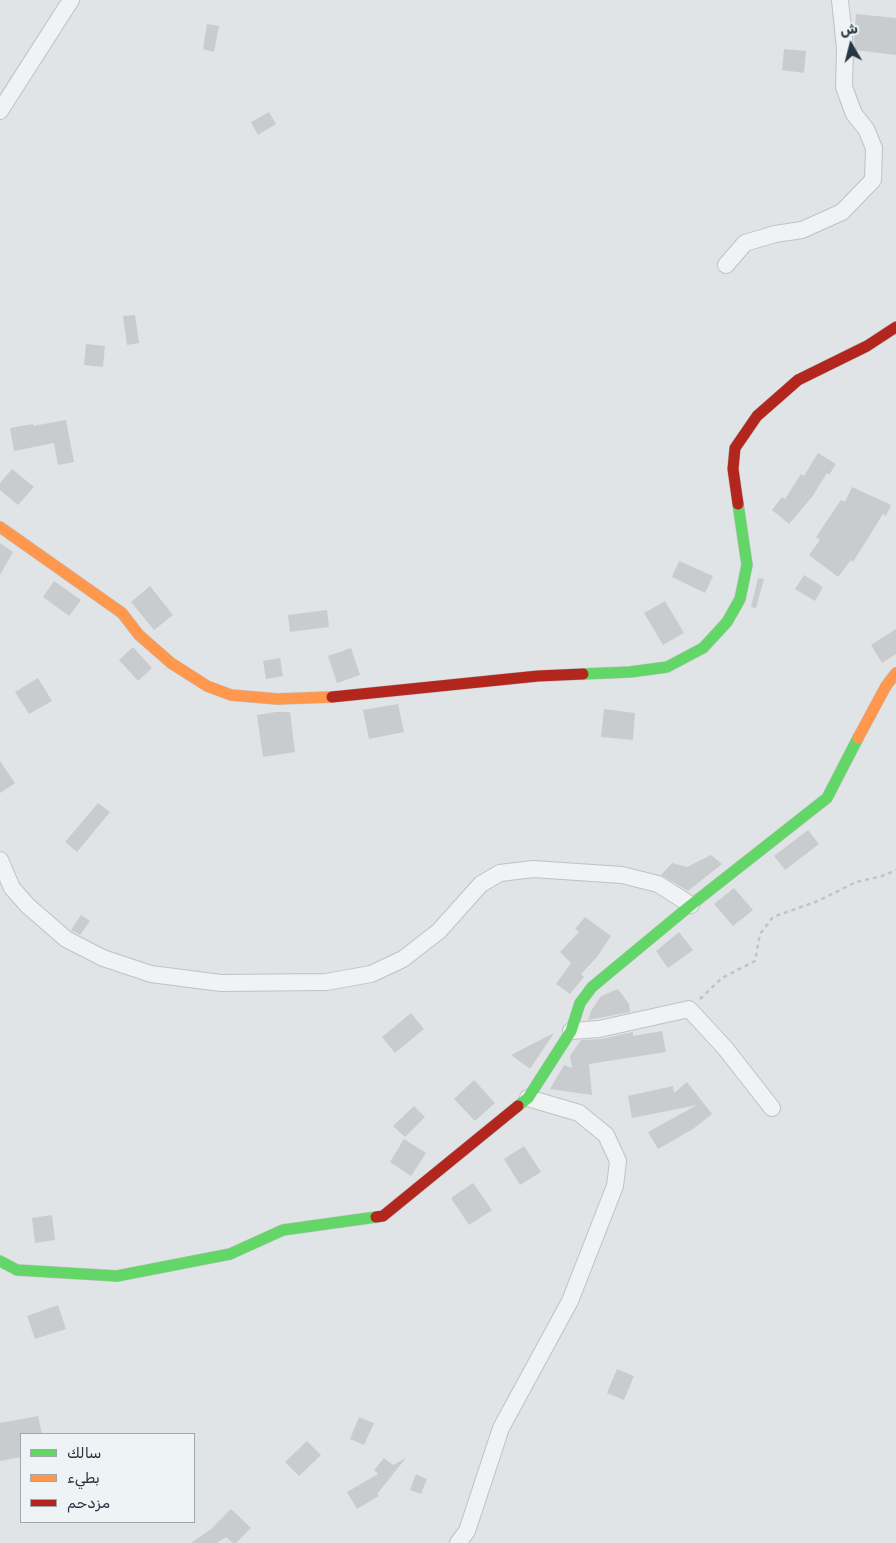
<!DOCTYPE html>
<meta charset="utf-8">
<style>
body{margin:0}
#map{position:relative;width:896px;height:1543px;overflow:hidden;background:#e0e4e6;font-family:Rubik,"Noto Naskh Arabic",sans-serif}
canvas{display:block}
.legend{position:absolute;left:20px;top:1433px;width:175px;height:90px;box-sizing:border-box;background:#eef3f6;border:1px solid #9ea7ad;margin:0;padding:6px 9px;list-style:none;font-size:15px;color:#273640}
.legend li{display:flex;align-items:center;gap:10px;height:25px}
.legend b{width:25px;border:1px solid #9ea7ad}
.north{position:absolute;left:826px;top:20px;width:50px;height:50px;-webkit-text-stroke:4px #eef3f6;paint-order:stroke;rotate:352deg;font-size:14px;font-weight:700;line-height:20px;text-align:center;color:#273640}
.north::after{content:'';display:block;margin:auto;width:18px;height:22px;background:#273640;clip-path:polygon(50% 0,100% 100%,50% 72%,0 100%)}
</style>
<div id="map">
<canvas width="896" height="1543"></canvas>
<ul class="legend">
<li><b style="height:6px;background:#63d668"></b>سالك</li>
<li><b style="height:6px;background:#ff974d"></b>بطيء</li>
<li><b style="height:6px;background:#b3261e"></b>مزدحم</li>
</ul>
<div class="north">ش</div>
</div>
<script>
const g = document.querySelector('canvas').getContext('2d');
g.lineJoin = 'round';
function fill(path, color) { g.fillStyle = color; g.fill(path, 'evenodd'); }
function stroke(path, color, width, dash) { g.strokeStyle = color; g.lineWidth = width; g.lineCap = dash ? 'butt' : 'round'; g.setLineDash(dash || []); g.stroke(path); }
const building = new Path2D(`
 M856 14 896 18V55L855 50 854 37Z
 M207 24 219 26 214 52 203 49Z
 M784 49 806 51 804 73 782 70Z
 M269 112 276 124 258 135 251 122Z
 M135 315 139 343 127 345 123 316Z
 M86 344 105 346 103 367 84 365Z
 M66 420 74 462 58 465 54 443 14 451 10 428 33 424V426Z
 M818 453 836 464 829 475 827 473 812 497 789 524 772 510 782 497 785 499 801 474 804 476Z
 M12 469 34 487 18 505 0 490V483Z
 M852 487 891 505 886 516 883 514 853 562 851 560 838 577 809 555 820 540 816 537 841 500 845 502Z
 M0 543 13 552 0 575Z
 M679 561 713 576 705 593 672 577Z
 M804 575 823 587 815 601 795 589Z
 M758 578 764 579 756 608 751 607Z
 M54 581 81 600 69 616 43 597Z
 M150 586 173 615 154 630 131 602Z
 M665 601 684 633 663 645 644 613Z
 M327 610 329 627 290 632 288 615Z
 M896 629V654L882 663 871 645Z
 M133 647 152 668 138 681 119 660Z
 M351 648 360 675 337 683 328 656Z
 M280 658 283 676 266 679 263 661Z
 M38 678 52 701 29 714 15 692Z
 M398 704 404 732 369 739 363 710Z
 M604 709 635 713 633 740 601 737Z
 M276 712H290L295 752 263 757 257 715Z
 M0 761 15 783 0 793Z
 M98 803 110 812 77 852 65 842Z
 M808 830 819 844 785 870 774 856Z
 M711 855 722 864 688 891 661 875 672 863 687 867Z
 M734 888 753 910 733 926 714 904Z
 M81 915 90 921 80 935 71 930Z
 M585 917 611 936 597 957 581 974 584 977 570 994 556 984 571 963 560 952 579 932 575 929Z
 M679 932 693 950 668 968 656 951Z
 M618 989 629 1004 630 1012 588 1020 591 1011 601 996Z
 M411 1013 424 1029 395 1053 382 1037Z
 M662 1031 666 1052 589 1064 592 1095 550 1089 564 1065 572 1068 570 1056 581 1040 601 1039 633 1032V1036Z
 M554 1033 530 1069 511 1055Z
 M474 1080 495 1103 475 1121 454 1099Z
 M687 1082 712 1114 693 1129 658 1149 648 1132 697 1105 632 1118 628 1096 673 1086 674 1093Z
 M414 1106 425 1117 405 1137 393 1126Z
 M404 1139 426 1153 411 1176 390 1162Z
 M524 1146 541 1172 520 1185 504 1159Z
 M473 1183 492 1210 469 1225 451 1198Z
 M52 1215 55 1240 35 1243 32 1218Z
 M58 1305 66 1329 35 1339 27 1316Z
 M617 1369 634 1376 624 1400 607 1393Z
 M38 1416 42 1434H21V1457L0 1461V1423Z
 M359 1417 374 1423 364 1445 350 1439Z
 M307 1441 321 1455 299 1476 285 1462Z
 M384 1458 393 1465 406 1458 377 1494 379 1496 357 1509 347 1492 378 1474 374 1470Z
 M416 1474 427 1479 421 1494 410 1490Z
 M231 1509 251 1528 236 1543H233L226 1537 217 1543H191L211 1529Z`);
const path = new Path2D(`
 M700 999 722 978 755 961 760 934 773 917 818 901 856 882 882 876 896 870`);
const street = new Path2D(`
 M0 111 71 0
 M726 265 745 243 775 234 802 230 842 212 873 180 874 148 866 129 854 114 844 87 845 49 840 0
 M0 860 12 888 28 906 66 939 103 958 151 974 221 983 326 982 371 974 403 959 439 931 481 884 500 873 533 869 622 875 658 884 691 905
 M571 1031 599 1029 689 1009 725 1048 772 1108
 M458 1543 467 1531 501 1428 570 1301 615 1186 618 1161 606 1135 579 1113 528 1098`);
const fast = new Path2D(`
 M583 674 630 672 667 667 703 648 727 622 740 599 747 565 738 504
 M518 1106 528 1098 571 1031 580 1003 592 987 691 905 827 798 858 738
 M0 1261 17 1270 117 1276 230 1254 283 1230 376 1217`);
const slow = new Path2D(`
 M0 527 122 613 139 635 171 663 207 686 231 695 277 699 332 697
 M858 738 886 686 896 673`);
const jam = new Path2D(`
 M738 504 733 469 735 448 757 416 798 380 867 346 896 327
 M332 697 538 676 583 674
 M376 1217 383 1216 518 1106`);
fill(building, '#c8ccce');
stroke(street, '#bec2c4', 18);
stroke(fast, '#bec2c4', 12);
stroke(slow, '#bec2c4', 12);
stroke(jam, '#bec2c4', 12);
stroke(path, '#c0c4c6', 2.5, [4, 4]);
stroke(street, '#f0f2f3', 16);
stroke(fast, '#63d668', 11);
stroke(slow, '#ff974d', 11);
stroke(jam, '#b3261e', 11);
</script>
